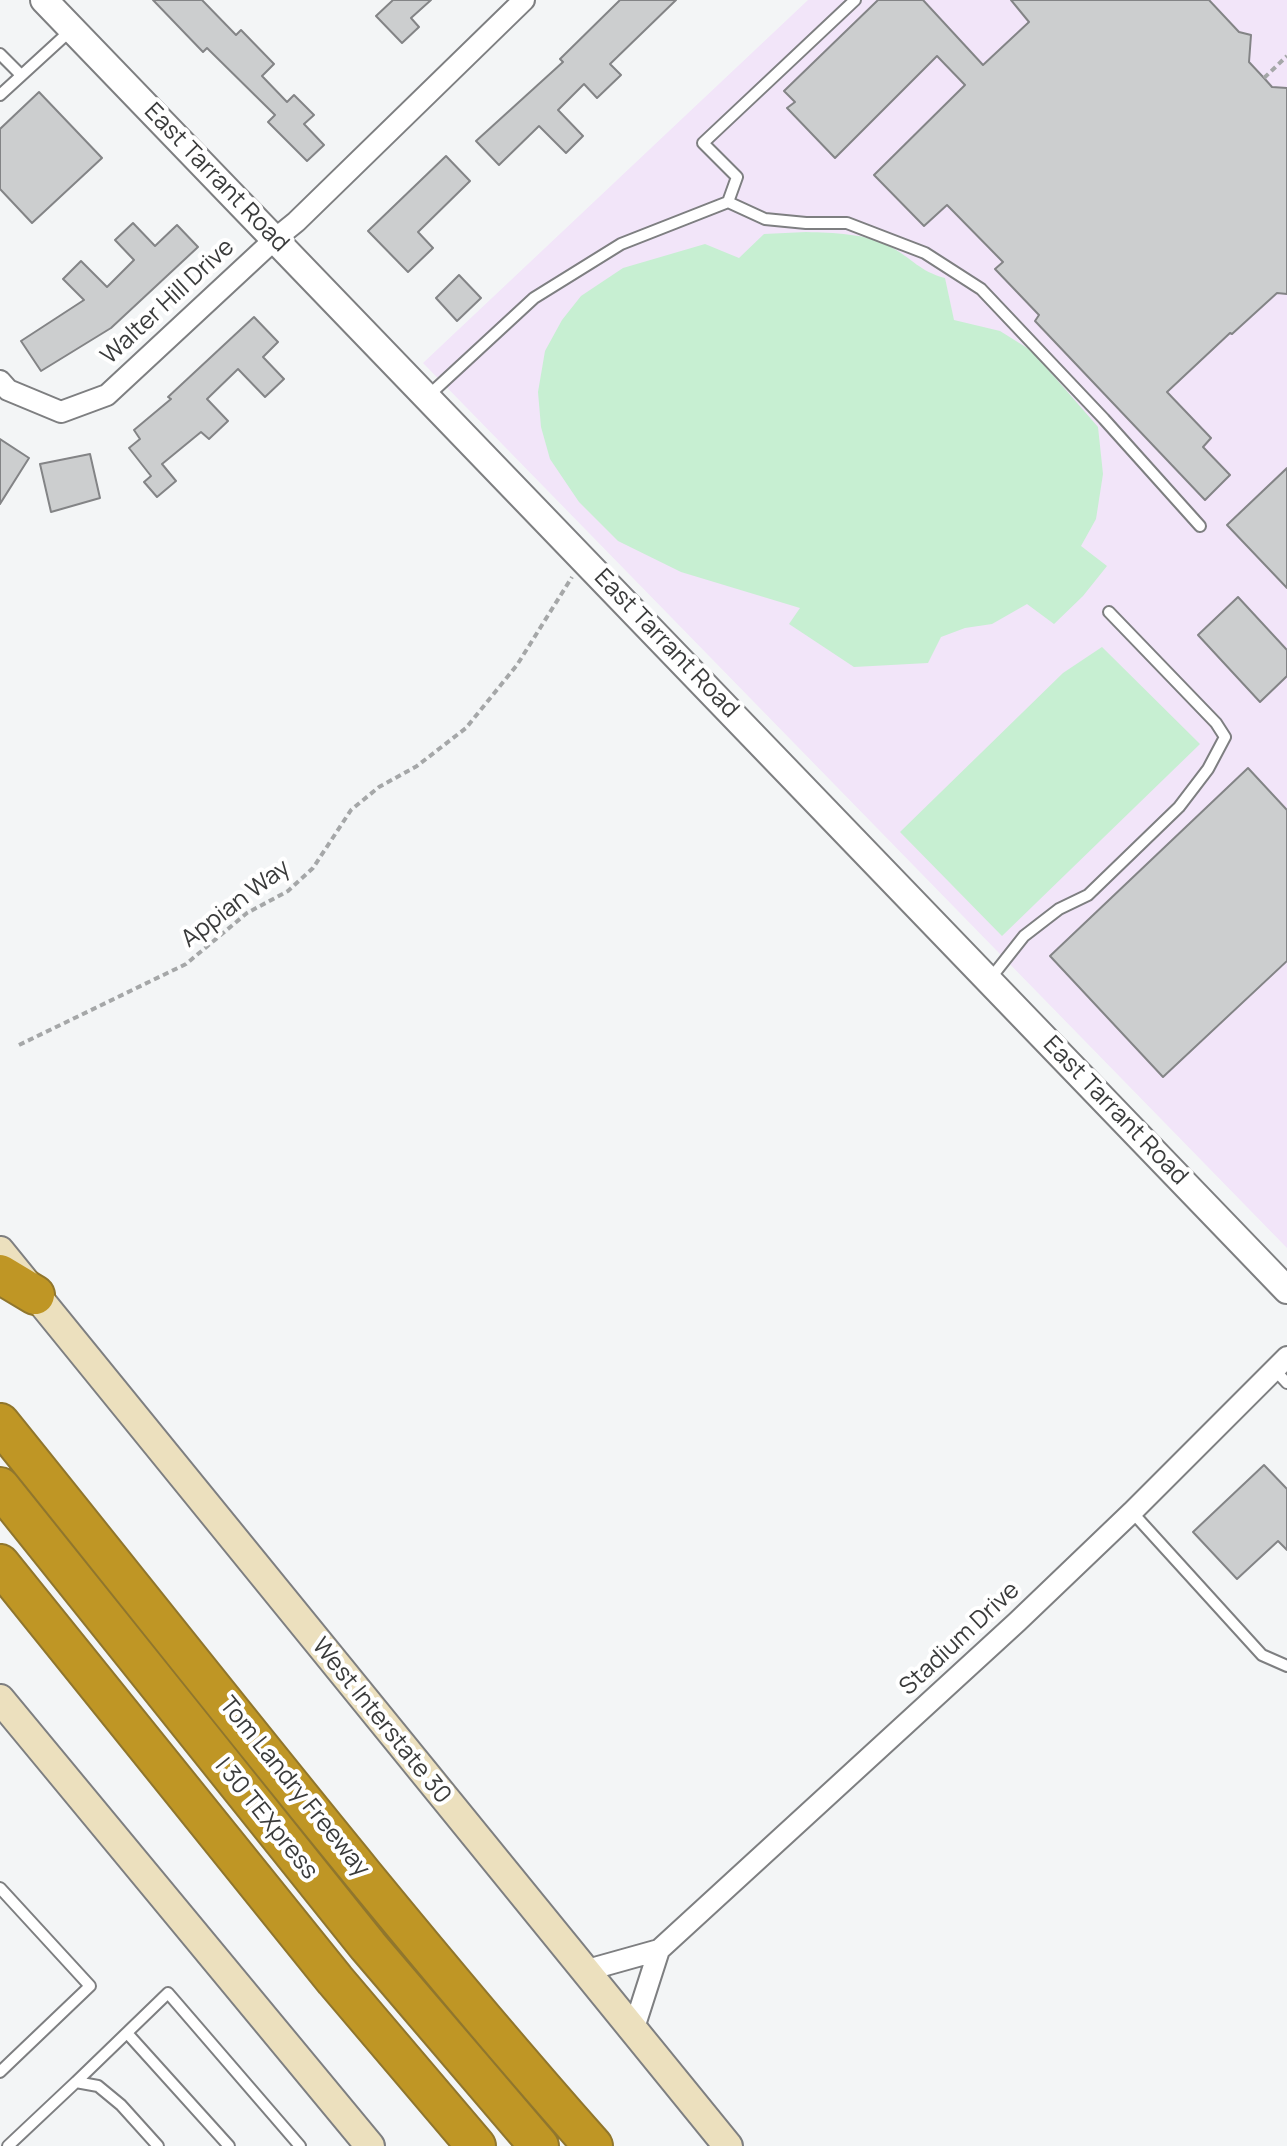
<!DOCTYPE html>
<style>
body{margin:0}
canvas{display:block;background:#f3f5f6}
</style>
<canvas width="1287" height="2146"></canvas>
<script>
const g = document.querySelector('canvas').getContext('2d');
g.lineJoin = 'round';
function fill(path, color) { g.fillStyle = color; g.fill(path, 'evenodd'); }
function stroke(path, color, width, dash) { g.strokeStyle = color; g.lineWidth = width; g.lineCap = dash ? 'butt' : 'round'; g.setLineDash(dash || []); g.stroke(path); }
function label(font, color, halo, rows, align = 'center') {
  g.font = font + ' Manrope,sans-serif'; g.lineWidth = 8; g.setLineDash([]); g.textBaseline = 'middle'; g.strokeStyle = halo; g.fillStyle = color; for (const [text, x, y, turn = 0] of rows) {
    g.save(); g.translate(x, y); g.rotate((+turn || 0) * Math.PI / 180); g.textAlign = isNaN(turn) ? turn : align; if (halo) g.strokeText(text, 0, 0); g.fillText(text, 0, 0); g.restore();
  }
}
const education = new Path2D(`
 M808 0H1287V1248L423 363Z`);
const green = new Path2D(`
 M806 232C833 233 866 233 891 247 913 259 919 271 945 278L954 320 1000 331 1032 351 1098 427 1103 474 1096 519 1081 546 1107 566 1083 596 1054 624 1027 604 992 624 965 628 941 637 928 663 854 667 789 624 800 608 681 572 618 541 579 502 550 459 541 427 538 392 545 351 562 320 581 296 623 268 705 244 739 258 764 234Z
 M1102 647 1200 744 1002 936 900 832 1063 673Z`);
const building = new Path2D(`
 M153 0H202L236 35 241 30 274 64 262 76 287 102 294 95 314 115 304 124 324 145 307 161 268 122 275 115 207 48 203 52Z
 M393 0H431L411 18 419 27 402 43 376 16Z
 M620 0H676L610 64 621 75 597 98 584 84 558 110 583 136 566 153 539 126 499 165 476 141 563 62 560 59Z
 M878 0H923L983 65 1029 22 1011 0H1209L1239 32 1251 35 1249 62 1264 78 1272 87 1287 88V294L1277 293 1232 334 1230 333 1167 392 1211 438 1203 447 1230 475 1205 500 1035 321 1039 315 995 269 1003 262 947 205 924 226 874 175 965 85 937 56 835 158 787 108 795 102 784 91Z
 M39 92 102 158 32 223 0 189V129Z
 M446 156 470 181 418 232 433 248 408 272 368 231Z
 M133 223 155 246 177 225 198 247 111 328 41 371 21 341 84 300 63 279 81 261 107 287 134 260 115 240Z
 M459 275 481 298 457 321 436 298Z
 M254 317 278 342 263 357 284 379 265 397 238 369 207 399 228 421 209 439 201 432 162 464 176 481 157 497 144 482 151 476 129 448 140 439 134 430 171 399 168 397Z
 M0 439 29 458 0 504Z
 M90 454 100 498 51 512 40 464Z
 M1287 468V588L1227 525Z
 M1238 597 1287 650V676L1260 702 1198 635Z
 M1248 768 1287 810V961L1163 1077 1050 956Z
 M1264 1465 1287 1489V1550L1278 1541 1237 1579 1193 1532Z`);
const path = new Path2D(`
 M1264 78 1287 56
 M19 1045 186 964 247 913 288 891 313 868 351 810 379 787 417 766 466 728 517 665 572 577`);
const service = new Path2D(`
 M0 54 21 75
 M0 95 70 31
 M728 202 737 177 703 143 855 0
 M429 395 534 298 621 244 728 202 765 219 806 223H847L925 253 981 289 1104 419 1200 526
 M990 979 1024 936 1059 909 1088 895 1179 807 1208 769 1225 737 1216 723 1109 612
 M1274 1369 1287 1383
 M1132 1512 1262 1655 1287 1666
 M0 1888 90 1986 0 2072
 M127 2033 229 2146
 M76 2082 168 1993 300 2146
 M8 2146 76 2082 98 2086 121 2105 158 2146`);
const minor = new Path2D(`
 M0 381 8 390 61 412 107 395 275 239 296 222 524 0
 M659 1950 1017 1622 1132 1512 1287 1357
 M584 1971 659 1950 633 2031`);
const tertiary = new Path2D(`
 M44 0 1287 1290`);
const secondary = new Path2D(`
 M0 1251 728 2146
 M0 1699 370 2146`);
const motorway = new Path2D(`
 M0 1274 35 1295
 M0 1423C196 1666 387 1913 593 2146
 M0 1487 368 1946 539 2146
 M0 1564 335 1980 476 2146`);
const streetNames = [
 ["East Tarrant Road",216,178,46],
 ["Walter Hill Drive",168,302,-43],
 ["East Tarrant Road",666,644,46],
 ["Appian Way",236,904,-37],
 ["East Tarrant Road",1115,1111,46],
 ["Stadium Drive",960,1639,-43],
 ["West Interstate 30",381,1721,51],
 ["Tom Landry Freeway",294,1787,51],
 ["I 30 TEXpress",266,1819,51]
];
fill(education, '#f2e5f9');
fill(green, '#c7efd2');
fill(building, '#cccecf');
stroke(building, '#838486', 2);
stroke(service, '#7e7f81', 14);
stroke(minor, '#7e7f81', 24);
stroke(tertiary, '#7e7f81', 30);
stroke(secondary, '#7e7f81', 32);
stroke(motorway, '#90762d', 42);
stroke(path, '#a5a7a8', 4, [6, 4]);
stroke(service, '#fff', 10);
stroke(minor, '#fff', 20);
stroke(tertiary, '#fff', 26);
stroke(secondary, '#ece0be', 28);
stroke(motorway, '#bf9625', 38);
label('24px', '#3a3b3b', '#fff', streetNames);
</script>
